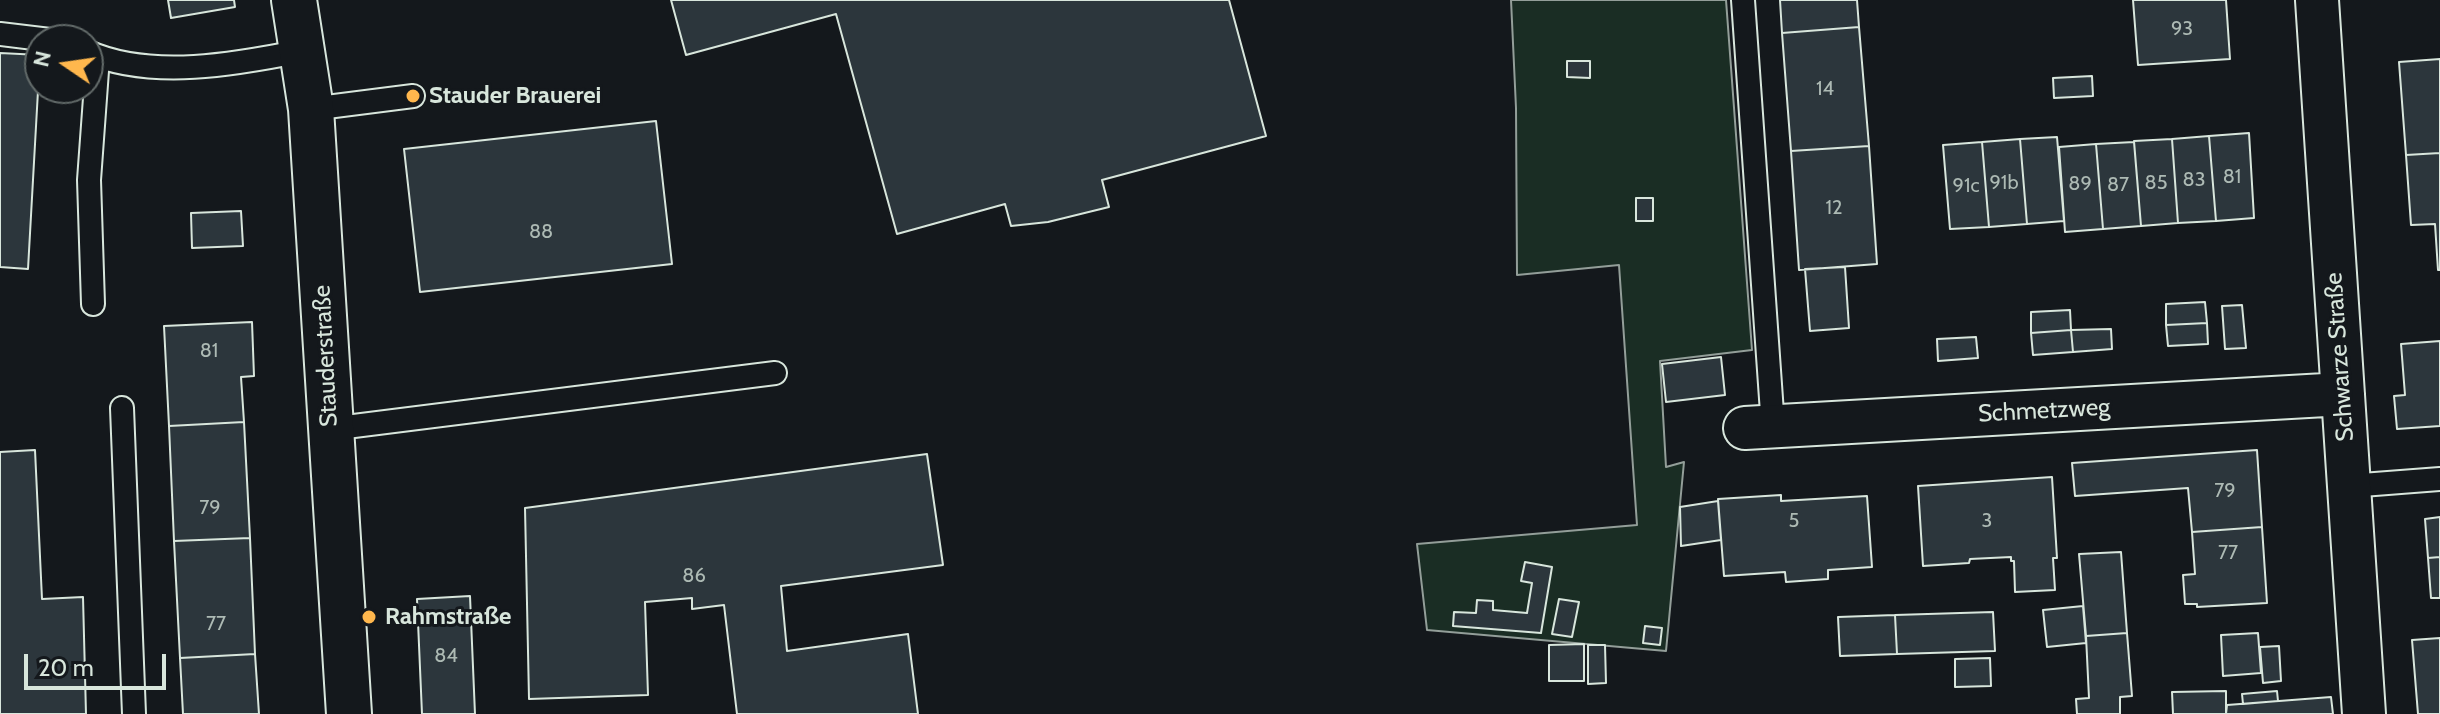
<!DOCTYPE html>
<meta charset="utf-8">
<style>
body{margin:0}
#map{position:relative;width:2440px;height:714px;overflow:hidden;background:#14181c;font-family:Cabin,sans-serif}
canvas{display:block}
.north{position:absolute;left:24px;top:24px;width:80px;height:80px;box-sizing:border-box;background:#14181c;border:2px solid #626a69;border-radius:50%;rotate:283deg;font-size:22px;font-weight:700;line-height:32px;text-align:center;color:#d8e6dc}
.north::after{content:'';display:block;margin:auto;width:28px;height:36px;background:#ffb74d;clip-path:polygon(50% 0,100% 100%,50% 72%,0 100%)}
.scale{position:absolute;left:24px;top:654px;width:142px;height:36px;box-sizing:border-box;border:4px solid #d8e6dc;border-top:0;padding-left:10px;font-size:24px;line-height:28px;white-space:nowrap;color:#d8e6dc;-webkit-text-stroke:6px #14181c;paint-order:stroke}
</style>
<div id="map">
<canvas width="2440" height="714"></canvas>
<div class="north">N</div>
<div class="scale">20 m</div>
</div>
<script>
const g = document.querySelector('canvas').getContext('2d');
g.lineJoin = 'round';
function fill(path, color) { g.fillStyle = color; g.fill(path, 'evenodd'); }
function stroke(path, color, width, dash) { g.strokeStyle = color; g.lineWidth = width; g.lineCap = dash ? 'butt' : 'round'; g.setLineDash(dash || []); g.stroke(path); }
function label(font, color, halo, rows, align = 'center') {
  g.font = font + ' Cabin,sans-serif'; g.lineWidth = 6; g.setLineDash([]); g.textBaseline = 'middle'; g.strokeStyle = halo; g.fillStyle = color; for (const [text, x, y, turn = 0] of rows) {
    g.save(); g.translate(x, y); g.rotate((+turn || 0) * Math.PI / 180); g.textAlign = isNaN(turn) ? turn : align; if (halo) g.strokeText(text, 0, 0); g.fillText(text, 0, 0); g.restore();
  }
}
const green = new Path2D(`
 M1511 0H1726L1752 350 1660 361 1666 467 1684 462 1666 651 1427 630 1417 544 1637 525 1619 265 1517 275 1516 108Z`);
const building = new Path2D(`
 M168 0H234L235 7 171 18Z
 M671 0H1229L1266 136 1102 180 1109 207 1048 222 1011 226 1005 204 897 234 836 14 686 55Z
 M1780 0H1857L1859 27 1782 33Z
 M2133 0H2226L2230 59 2138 65Z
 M1859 27 1869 146 1791 151 1782 33Z
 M0 53 40 55 28 269 0 267Z
 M2440 59V153L2406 155 2399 62Z
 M1567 61H1590V78L1567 77Z
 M2092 76 2093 96 2054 98 2053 78Z
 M656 121 672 264 420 292 404 149Z
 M2249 133 2254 218 2216 221 2209 136Z
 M2209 136 2216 221 2178 223 2172 139Z
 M2057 137 2064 221 2027 224 2020 139Z
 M2020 139 2027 224 1989 227 1982 142Z
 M2172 139 2178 223 2141 226 2134 141Z
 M1982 142 1989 227 1950 229 1943 145Z
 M2134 142 2141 226 2103 229 2096 144Z
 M2096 144 2103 229 2065 232 2059 147Z
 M1869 146 1877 264 1799 270 1791 151Z
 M2440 153V270H2438L2435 224 2411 225 2406 155Z
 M1636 198H1653V221H1636Z
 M241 211 243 246 192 248 191 213Z
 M1845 267 1849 328 1810 331 1805 269Z
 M2205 302 2207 323 2166 325V304Z
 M2242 305 2246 348 2225 349 2222 306Z
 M2070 310 2071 330 2031 333V312Z
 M252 322 254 376 241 377 244 422 169 426 164 326Z
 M2207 323 2208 344 2168 346 2166 325Z
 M2111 329 2112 349 2073 352 2071 330Z
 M2071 330 2073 352 2033 355 2031 333Z
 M1976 337 1978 358 1938 361 1937 339Z
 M2440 341V426L2397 429 2394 396 2405 395 2401 344Z
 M1721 357 1725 395 1666 402 1662 364Z
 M244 422 250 538 174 541 169 426Z
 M35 450 42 599 83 597 86 714H0V452Z
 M2257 450 2262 527 2192 532 2188 488 2075 496 2072 463Z
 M927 454 943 565 781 586 787 651 908 634 918 714H737L724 605 692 609V598L645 602 648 695 529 699 525 508Z
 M2052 477 2057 558H2053L2055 590 2015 592 2014 561H2011V557L1970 559 1969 563 1923 566 1918 486Z
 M1781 495V501L1867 496 1872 567 1828 570V579L1786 582 1785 572 1724 576 1718 499Z
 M1718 501 1721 540 1681 546 1680 507Z
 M2440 517V557L2428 558 2425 519Z
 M2262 527 2267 603 2197 607V604H2185L2183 575 2195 574 2192 532Z
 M250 538 255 654 180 658 174 541Z
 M2121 552 2127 633 2086 636 2079 554Z
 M2440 557V598H2431L2428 558Z
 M1525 562 1552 567 1541 633 1453 626 1454 612 1476 613 1477 600 1493 601V610L1527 613 1532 583 1521 581Z
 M470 596 475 714H422L417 599Z
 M1559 599 1579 602 1572 637 1552 634Z
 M2083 606 2086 643 2047 647 2043 610Z
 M1993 612 1995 651 1897 654 1895 615Z
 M1895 615 1897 654 1840 656 1838 617Z
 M1645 626 1662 628 1660 645 1643 643Z
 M2127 633 2132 696 2120 697V714H2077L2076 699 2089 698 2086 636Z
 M2258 633 2261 673 2223 676 2221 635Z
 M2440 638V714H2418L2412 640Z
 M1584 644V681H1549V645Z
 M1588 645H1605L1606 683 1588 684Z
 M2279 646 2281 681 2263 683 2260 647Z
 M255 654 259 714H183L180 658Z
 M1990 658 1991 686 1955 687V659Z
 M2226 691V714H2173L2172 692Z
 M2277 691 2278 701 2243 704 2242 694Z
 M2331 697 2333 714H2226L2227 705Z`);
const lane = new Path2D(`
 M1743 0 1773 427
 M0 34 50 40
 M88 52C151 80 237 64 302 51
 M311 109 413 96
 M93 304 89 180 98 57
 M122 408 134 714
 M330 429 775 373
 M2349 486 2440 479`);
const street = new Path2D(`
 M2317 0 2364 714
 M1745 428 2343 394`);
const secondary = new Path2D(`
 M294 0 311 109 349 714`);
const markers = [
 [413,96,8,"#ffb74d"],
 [369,617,8,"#ffb74d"]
];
const numberNames = [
 ["93",2182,29],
 ["14",1825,89],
 ["81",2232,177],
 ["83",2194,180],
 ["91b",2004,183],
 ["85",2156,183],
 ["89",2080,184],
 ["87",2118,185],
 ["91c",1966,186],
 ["12",1834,208],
 ["88",541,232],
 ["81",209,351],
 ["79",2225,491],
 ["79",210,508],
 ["5",1794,521],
 ["3",1987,521],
 ["77",2228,553],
 ["86",694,576],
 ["77",216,624],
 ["84",446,656]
];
const poiNames = [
 ["Stauder Brauerei",429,96],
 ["Rahmstraße",385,617]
];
const streetNames = [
 ["Stauderstraße",326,356,-93],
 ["Schwarze Straße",2340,357,-94],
 ["Schmetzweg",2044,411,-3]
];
fill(green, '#1a2d24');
stroke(green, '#939e99', 2);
fill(building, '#2c363c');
stroke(building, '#d8e6dc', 2);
stroke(lane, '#d8e6dc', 26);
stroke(street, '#d8e6dc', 46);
stroke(secondary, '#d8e6dc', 48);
stroke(lane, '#14181c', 22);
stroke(street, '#14181c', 42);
stroke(secondary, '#14181c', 44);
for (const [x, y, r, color] of markers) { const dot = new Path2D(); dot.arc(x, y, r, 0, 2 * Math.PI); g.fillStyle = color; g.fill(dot); stroke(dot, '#14181c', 3); }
label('20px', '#adbab4', null, numberNames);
label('bold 24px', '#d8e6dc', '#14181c', poiNames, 'left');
label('24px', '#d8e6dc', '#14181c', streetNames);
</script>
